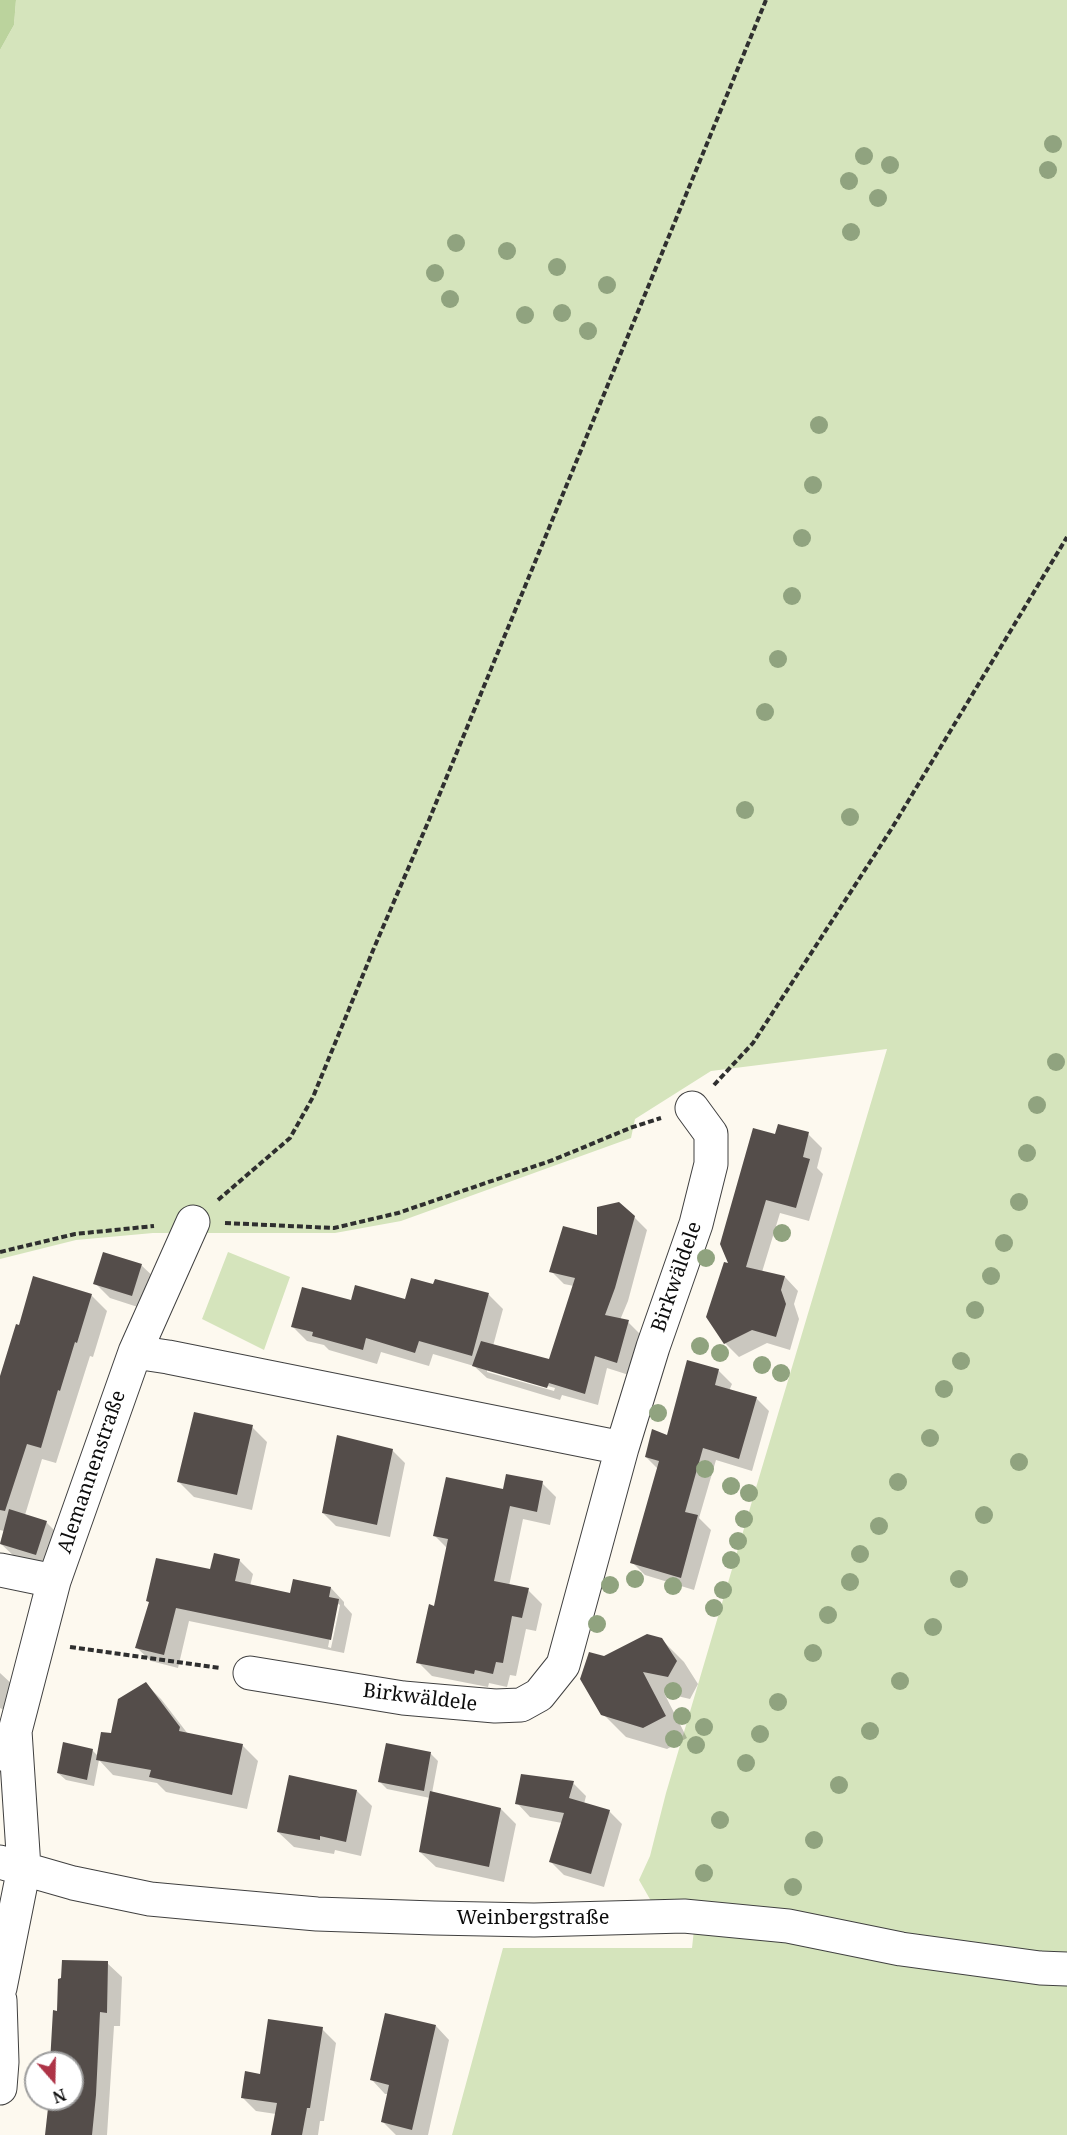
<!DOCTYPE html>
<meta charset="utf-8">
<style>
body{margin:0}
#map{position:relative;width:1067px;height:2135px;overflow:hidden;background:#fdf9ef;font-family:"Noto Serif",serif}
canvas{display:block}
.north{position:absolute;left:24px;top:2051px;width:60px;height:60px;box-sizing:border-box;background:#fff;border:2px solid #9e9e9e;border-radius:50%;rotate:160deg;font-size:16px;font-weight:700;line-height:24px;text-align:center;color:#0d0d0d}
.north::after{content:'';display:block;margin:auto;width:21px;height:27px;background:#ae3447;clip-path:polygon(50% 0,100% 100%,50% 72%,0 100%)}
</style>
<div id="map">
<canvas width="1067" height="2135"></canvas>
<div class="north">N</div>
</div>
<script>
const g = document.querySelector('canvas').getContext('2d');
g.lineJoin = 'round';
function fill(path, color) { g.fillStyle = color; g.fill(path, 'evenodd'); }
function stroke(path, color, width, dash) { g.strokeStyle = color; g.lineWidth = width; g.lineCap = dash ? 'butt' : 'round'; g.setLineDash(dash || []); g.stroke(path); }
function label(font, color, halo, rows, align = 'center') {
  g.font = font + ' "Noto Serif",serif'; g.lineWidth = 6; g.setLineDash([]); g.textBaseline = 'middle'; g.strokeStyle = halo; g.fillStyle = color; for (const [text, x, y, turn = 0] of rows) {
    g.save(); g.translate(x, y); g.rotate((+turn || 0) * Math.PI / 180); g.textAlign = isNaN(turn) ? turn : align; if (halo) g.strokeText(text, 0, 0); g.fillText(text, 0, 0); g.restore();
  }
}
const green = new Path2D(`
 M16 0H1067V2135H452L503 1948H692L697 1902 651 1901 639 1880 650 1856 666 1793 758 1481 887 1049 711 1071 635 1119 631 1138 401 1221 335 1233H153L76 1240 0 1259V50L14 25Z
 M228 1252 290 1277 264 1350 202 1319Z`);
const forest = new Path2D(`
 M0 0H16L14 25 0 50Z`);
const shadow = new Path2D(`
 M808 1134 822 1148 817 1168 823 1174 809 1221 780 1213 762 1272 785 1277 798 1291 794 1304 799 1319 790 1350 767 1343 739 1357 725 1343 731 1265 776 1136Z
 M634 1217 647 1230 628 1301 620 1320 628 1322 641 1335 629 1375 607 1368 598 1405 562 1395 560 1400 487 1378 474 1366 433 1354 429 1366 381 1352 377 1364 329 1350 324 1345 307 1341 292 1326 352 1302 406 1301 434 1286 436 1280 489 1295 503 1309 493 1346 550 1361 574 1286 564 1284 551 1271 598 1237ZM487 1369 555 1388 554 1391 487 1372Z
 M141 1265 157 1280 147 1310 110 1298 95 1283Z
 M91 1295 107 1311 93 1357 90 1356 56 1463 42 1459 25 1515 46 1522 61 1537 51 1569 16 1558 0 1543 4 1531 0 1530V1382Z
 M718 1370 732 1384 729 1391 756 1398 769 1411 752 1471 716 1460 699 1518 711 1530 694 1590 645 1575 632 1562 658 1469 646 1457 668 1437Z
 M252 1427 267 1442 252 1510 194 1497 179 1482Z
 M392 1450 405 1463 390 1537 336 1526 323 1513Z
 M542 1483 556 1497 550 1525 523 1519 509 1586 528 1590 542 1604 536 1631 526 1629 516 1676 510 1675 507 1687 489 1683 488 1687 432 1676 418 1662 435 1607 448 1549 435 1536 504 1491Z
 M239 1560 253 1574 250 1586 291 1595 331 1588 344 1602V1605L352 1614 344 1653 189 1621 178 1668 151 1661 137 1648 211 1571ZM337 1603 340 1605 331 1648 328 1647Z
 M661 1639 684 1662 698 1684 690 1699 664 1693 687 1738 667 1749 626 1737 603 1714 604 1658Z
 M0 1673 13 1685 4 1710 0 1708Z
 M146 1684 161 1699 188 1734 242 1745 258 1761 247 1809 166 1792 157 1783 113 1775 99 1760 94 1786 66 1780 58 1773 92 1750 98 1756Z
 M387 1745 431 1754 438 1761 432 1793 501 1809 516 1824 504 1882 436 1867 420 1852 430 1798 387 1789 379 1781Z
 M573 1783 586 1796 584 1804 609 1811 622 1824 604 1887 564 1875 551 1862 562 1823 530 1817 517 1803Z
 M357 1791 372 1806 361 1856 335 1850 334 1854 294 1847 278 1832Z
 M107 1963 122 1977 120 2026H114L107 2135H47L51 2099H72V2063H52L59 2012Z
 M436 2026 449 2040 428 2135H396L383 2122 389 2094H385L372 2080Z
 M322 2029 336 2043 324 2121H320L318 2135H273L276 2114 256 2111 242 2097 261 2075Z`);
const building = new Path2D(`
 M778 1124 809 1132 803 1157 810 1159 796 1208 766 1200 746 1267 785 1276 781 1290 786 1304 776 1337 752 1330 724 1344 706 1317 724 1262 728 1263 720 1244 753 1128 775 1134Z
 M619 1202 635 1216 615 1288 605 1315 629 1320 617 1363 595 1356 585 1394 549 1383 547 1388 472 1366 481 1341 549 1359 575 1278 549 1272 563 1226 597 1235V1207Z
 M103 1252 142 1264 132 1296 93 1284Z
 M33 1276 92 1294 77 1343 75 1342 60 1391 58 1390 41 1448 27 1444 5 1511 0 1510V1376L16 1324 19 1325Z
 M411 1278 433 1284 435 1279 489 1293 472 1356 419 1341 415 1353 366 1338 363 1350 312 1336 313 1332 291 1327 302 1287 351 1300 355 1285 405 1299Z
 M687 1360 719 1369 715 1385 757 1397 739 1459 703 1448 685 1512 698 1515 681 1578 630 1563 659 1461 645 1457 652 1429 667 1435Z
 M194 1412 253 1425 237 1495 177 1482Z
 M337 1435 393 1449 377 1525 322 1513Z
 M506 1474 543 1481 537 1512 510 1506 494 1581 529 1588 522 1618 512 1616 503 1663 496 1662 493 1674 475 1670 474 1674 416 1663 429 1604 434 1606 448 1539 433 1536 446 1477 503 1489Z
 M9 1509 47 1521 36 1555 0 1544Z
 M214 1553 240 1559 235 1581 290 1593 293 1579 331 1587 329 1597 339 1599 331 1640 176 1608 164 1655 135 1648 149 1602 146 1601 156 1558 210 1569Z
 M647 1634 662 1638 677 1661 668 1677 643 1672 666 1716 643 1728 601 1715 580 1679 589 1652 604 1656Z
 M146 1682 180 1727 179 1731 243 1744 232 1795 149 1777 151 1770 96 1760 101 1732 111 1733 118 1699Z
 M63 1742 93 1749 87 1780 57 1773Z
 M386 1743 431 1752 424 1791 378 1782Z
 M521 1774 574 1781 569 1798 610 1810 591 1874 549 1862 564 1813 515 1804Z
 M289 1775 357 1790 346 1842 320 1836V1840L277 1832Z
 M430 1791 501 1808 489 1867 419 1852Z
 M62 1960 108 1961 107 2013 100 2012 96 2095 92 2135H45L49 2099H72V2063H50L53 2010 57 2011 58 1979 61 1978Z
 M385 2013 436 2025 412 2130 381 2122 389 2085 370 2080Z
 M268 2019 323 2027 310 2108H307L302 2135H271L277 2103 241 2098 245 2071 260 2074Z`);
const path = new Path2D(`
 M714 1085 753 1043 892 828 1067 537
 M218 1200 290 1138 313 1097 374 948 429 820 766 0
 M225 1223 334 1228 398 1213 553 1160 630 1128 661 1118
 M0 1252 75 1234 154 1226
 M70 1647 220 1668`);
const minor = new Path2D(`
 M135 1352 168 1357 622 1448
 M0 1570 54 1581
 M250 1673 403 1698 495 1706 521 1705 539 1695 563 1665 622 1448 653 1347 696 1224 711 1164V1134L692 1108
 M0 1754 15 1731 54 1581 135 1352 193 1222
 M0 1862 73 1883 150 1899 215 1905 317 1914 434 1918 534 1920 684 1916 788 1926 901 1949 1040 1968 1067 1969
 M0 1988 24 1868 15 1731
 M0 2000 2 2062 0 2088`);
const trees = [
 [1053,144],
 [864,156],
 [890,165],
 [1048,170],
 [849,181],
 [878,198],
 [851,232],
 [456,243],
 [507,251],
 [557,267],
 [435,273],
 [607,285],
 [450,299],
 [562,313],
 [525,315],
 [588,331],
 [819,425],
 [813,485],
 [802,538],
 [792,596],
 [778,659],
 [765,712],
 [745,810],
 [850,817],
 [1056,1062],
 [1037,1105],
 [1027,1153],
 [1019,1202],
 [782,1233],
 [1004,1243],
 [706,1258],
 [991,1276],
 [975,1310],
 [700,1346],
 [720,1353],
 [961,1361],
 [762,1365],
 [781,1373],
 [944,1389],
 [658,1413],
 [930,1438],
 [1019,1462],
 [705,1469],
 [898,1482],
 [731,1486],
 [749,1493],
 [984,1515],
 [744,1519],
 [879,1526],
 [738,1541],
 [860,1554],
 [731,1560],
 [635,1579],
 [959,1579],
 [850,1582],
 [610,1585],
 [673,1586],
 [723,1590],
 [714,1608],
 [828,1615],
 [597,1624],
 [933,1627],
 [813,1653],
 [900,1681],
 [673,1691],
 [778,1702],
 [682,1716],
 [704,1727],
 [870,1731],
 [760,1734],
 [674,1739],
 [696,1745],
 [746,1763],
 [839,1785],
 [720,1820],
 [814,1840],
 [704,1873],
 [793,1887]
];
const streetNames = [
 ["Birkwäldele",677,1277,-71],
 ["Alemannenstraße",92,1472,-71],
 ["Birkwäldele",420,1698,7],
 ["Weinbergstraße",533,1918]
];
fill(green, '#d5e4bc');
fill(forest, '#bbd39d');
fill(shadow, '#0003');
fill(building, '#544d4a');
stroke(minor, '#404040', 35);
stroke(path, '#2f2f2f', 4, [6, 3]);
stroke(minor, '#fff', 33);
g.fillStyle = '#90a37f';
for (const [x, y] of trees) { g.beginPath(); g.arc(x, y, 9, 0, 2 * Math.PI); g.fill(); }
label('20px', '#0d0d0d', '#fff', streetNames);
</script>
